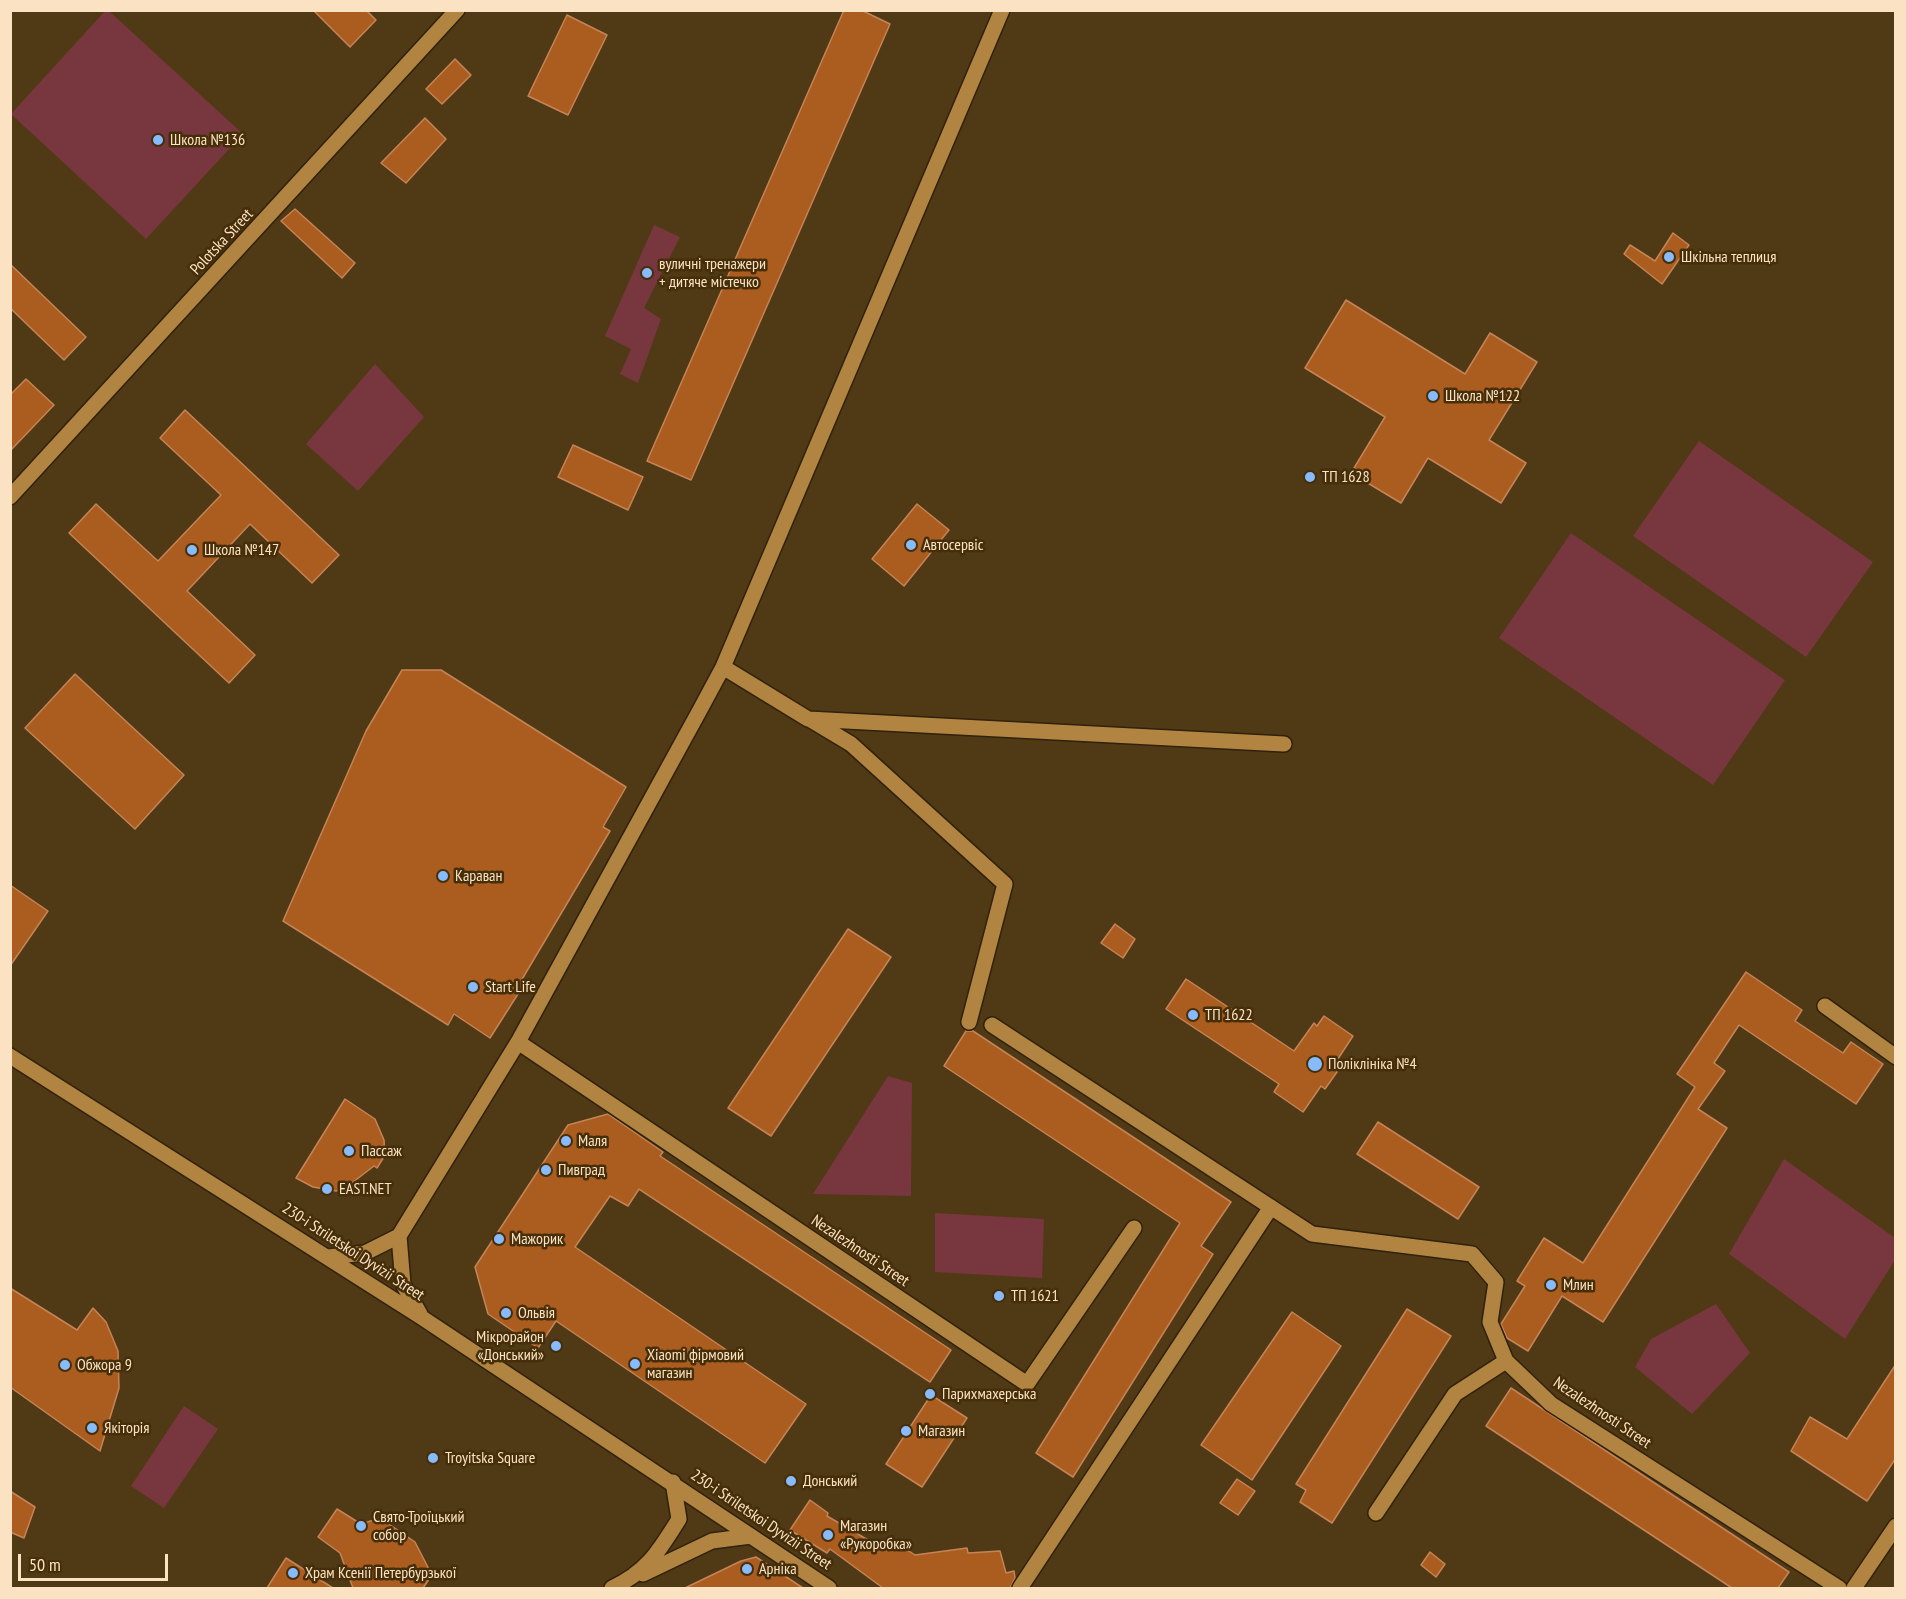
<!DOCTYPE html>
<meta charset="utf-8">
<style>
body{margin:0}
#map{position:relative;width:1906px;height:1599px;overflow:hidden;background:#503915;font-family:"PT Sans Narrow",sans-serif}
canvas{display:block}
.frame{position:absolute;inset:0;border:12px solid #fbe2c2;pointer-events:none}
.scale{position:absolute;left:18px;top:1554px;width:150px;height:27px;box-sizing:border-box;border:3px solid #fbe2c2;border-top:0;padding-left:8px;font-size:18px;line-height:21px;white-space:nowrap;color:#fbe2c2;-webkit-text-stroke:4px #452e09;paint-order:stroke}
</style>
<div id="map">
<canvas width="1906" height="1599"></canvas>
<div class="frame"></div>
<div class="scale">50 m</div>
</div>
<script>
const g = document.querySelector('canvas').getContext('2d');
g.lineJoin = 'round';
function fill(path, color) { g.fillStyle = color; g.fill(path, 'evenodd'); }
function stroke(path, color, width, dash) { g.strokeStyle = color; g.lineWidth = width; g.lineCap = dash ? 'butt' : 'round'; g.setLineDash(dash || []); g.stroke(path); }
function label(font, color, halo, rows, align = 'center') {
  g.font = font + ' "PT Sans Narrow",sans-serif'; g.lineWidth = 5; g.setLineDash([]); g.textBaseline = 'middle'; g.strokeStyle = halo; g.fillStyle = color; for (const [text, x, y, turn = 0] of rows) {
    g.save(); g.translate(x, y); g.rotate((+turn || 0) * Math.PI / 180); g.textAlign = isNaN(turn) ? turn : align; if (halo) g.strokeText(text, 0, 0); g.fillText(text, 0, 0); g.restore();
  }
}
const green = new Path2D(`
 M105 11H109L243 134 146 239 11 114Z
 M654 225 680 237 644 308 661 319 638 383 620 374 631 349 605 336Z
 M375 364 424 417 358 491 306 444Z
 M1699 441 1873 562 1806 657 1633 536Z
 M1571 533 1785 680 1713 785 1499 638Z
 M888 1076 912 1083 911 1196 813 1194Z
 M1784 1159 1895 1238V1260L1845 1339 1729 1254Z
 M935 1213 1044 1219 1042 1278 935 1272Z
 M1716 1304 1750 1353 1692 1414 1635 1367 1651 1339Z
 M184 1406 218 1429 164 1508 131 1486Z`);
const building = new Path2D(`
 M313 10H366L376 20 350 47Z
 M844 10H861L890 24 691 480 647 461Z
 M567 15 607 35 568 115 528 96Z
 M455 59 471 75 442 104 426 89Z
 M425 118 446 139 406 183 381 163Z
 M295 209 355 263 342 278 281 221Z
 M1673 233 1689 245 1662 284 1624 254 1630 245 1655 261Z
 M10 264 86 337 64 360 10 308Z
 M1346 300 1465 374 1490 333 1537 362 1489 440 1526 463 1501 503 1428 458 1401 503 1351 473 1385 417 1305 368Z
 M26 379 54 405 10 451V395Z
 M185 410 339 555 312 583 250 524 187 591 255 655 229 683 69 533 96 504 158 561 221 495 160 438Z
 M573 445 643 477 628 510 558 477Z
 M917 504 949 530 904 586 872 559Z
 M402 670H441L626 787 603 827 610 831 521 981 525 983 490 1038 454 1014 448 1025 283 921 366 731Z
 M75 674 184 775 135 829 25 728Z
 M10 885 48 911 10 966Z
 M1115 924 1135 939 1123 958 1101 943Z
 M848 929 891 957 771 1136 728 1108Z
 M1746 972 1802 1010 1795 1021 1843 1053 1851 1042 1883 1064 1856 1104 1739 1025 1714 1063 1725 1071 1698 1109 1727 1128 1603 1322 1562 1296 1528 1351 1507 1338 1501 1324 1525 1286 1517 1281 1544 1238 1583 1263 1695 1087 1677 1074Z
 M1186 979 1294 1051 1314 1023 1317 1026 1324 1016 1353 1036 1332 1068 1337 1072 1325 1089 1321 1086 1303 1112 1274 1092 1279 1084 1166 1009Z
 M966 1031H973L1231 1202 1201 1246 1213 1254 1073 1477 1036 1453 1180 1223 944 1066Z
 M345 1099 375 1119 384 1140 385 1155 377 1168 374 1166 344 1189 336 1191 313 1187 296 1178Z
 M608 1114 663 1152 660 1156 951 1350 930 1382 639 1189 628 1206 610 1196 575 1247 806 1404 765 1463 556 1321 538 1348 488 1314 475 1267 568 1125Z
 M1378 1122 1479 1187 1458 1219 1357 1154Z
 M10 1288 77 1330 93 1308 106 1322 118 1351 119 1388 100 1451 10 1387Z
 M1407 1309 1451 1336 1332 1523 1300 1502 1306 1490 1296 1484Z
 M1292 1312 1341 1346 1252 1480 1201 1445Z
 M1896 1364V1458L1867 1501 1791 1451 1810 1417 1847 1439Z
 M1511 1388 1789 1572 1778 1588H1732L1486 1426Z
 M931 1395 967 1418 922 1487 886 1464Z
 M1237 1479 1255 1491 1238 1515 1220 1503Z
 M10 1491 35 1507 24 1538 10 1532Z
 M810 1500 828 1513 827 1516 880 1547 888 1537 915 1555 967 1548 968 1553 1000 1551 1006 1573 1014 1571 1015 1578 1010 1588H883L830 1549 827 1553 790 1530Z
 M337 1509 361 1524 380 1518 415 1542 432 1575 423 1588H353L340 1553 318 1537Z
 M1430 1552 1445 1564 1436 1577 1421 1565Z
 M756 1557 803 1588H685L741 1561Z
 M286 1558 333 1588H267Z`);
const minor = new Path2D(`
 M10 497 457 10
 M723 667 808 719 1284 744
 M811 720 851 744 1005 884 969 1022
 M1825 1006 1896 1057
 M992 1025 1312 1234 1472 1254 1496 1282 1490 1322 1506 1361 1551 1404 1839 1588
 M518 1042 1027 1384 1134 1228
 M10 1056 421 1317 829 1588
 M399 1236 403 1284 420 1314
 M328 1257 365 1253 399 1236 518 1042 701 708 723 667 1002 10
 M1376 1513 1455 1394 1506 1361
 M643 1574 712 1541 751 1536
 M612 1588C647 1572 659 1551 679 1519L673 1482
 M1020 1588 1271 1207
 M1854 1588 1896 1526`);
const markers = [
 [158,140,6,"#87bbfb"],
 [1669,257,6,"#87bbfb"],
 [647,273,6,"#87bbfb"],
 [1433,396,6,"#87bbfb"],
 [1310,477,6,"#87bbfb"],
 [911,545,6,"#87bbfb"],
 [192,550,6,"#87bbfb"],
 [443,876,6,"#87bbfb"],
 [473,987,6,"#87bbfb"],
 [1193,1015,6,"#87bbfb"],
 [1315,1064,8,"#87bbfb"],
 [566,1141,6,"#87bbfb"],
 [349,1151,6,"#87bbfb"],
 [546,1170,6,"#87bbfb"],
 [327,1189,6,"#87bbfb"],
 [499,1239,6,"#87bbfb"],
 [1551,1285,6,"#87bbfb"],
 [999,1296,6,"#87bbfb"],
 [506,1313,6,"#87bbfb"],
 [556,1346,6,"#87bbfb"],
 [635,1364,6,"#87bbfb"],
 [65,1365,6,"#87bbfb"],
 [930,1394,6,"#87bbfb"],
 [92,1428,6,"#87bbfb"],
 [906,1431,6,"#87bbfb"],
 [433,1458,6,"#87bbfb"],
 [791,1481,6,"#87bbfb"],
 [361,1526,6,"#87bbfb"],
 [828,1535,6,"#87bbfb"],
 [747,1569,6,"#87bbfb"],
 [293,1573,6,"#87bbfb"]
];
const poiNames = [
 ["Школа №136",170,140],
 ["Шкільна теплиця",1681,257],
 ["вуличні тренажери",659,264],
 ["+ дитяче містечко",659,282],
 ["Школа №122",1445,396],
 ["ТП 1628",1322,477],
 ["Автосервіс",923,545],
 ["Школа №147",204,550],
 ["Караван",455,876],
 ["Start Life",485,987],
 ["ТП 1622",1205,1015],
 ["Поліклініка №4",1328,1064],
 ["Маля",578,1141],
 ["Пассаж",361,1151],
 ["Пивград",558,1170],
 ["EAST.NET",339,1189],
 ["Мажорик",511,1239],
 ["Млин",1563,1285],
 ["ТП 1621",1011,1296],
 ["Ольвія",518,1313],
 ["Мікрорайон",544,1337,"right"],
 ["«Донський»",544,1355,"right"],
 ["Xiaomi фірмовий",647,1355],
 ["магазин",647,1373],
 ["Обжора 9",77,1365],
 ["Парихмахерська",942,1394],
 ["Якіторія",104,1428],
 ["Магазин",918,1431],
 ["Troyitska Square",445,1458],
 ["Донський",803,1481],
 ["Свято-Троїцький",373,1517],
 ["собор",373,1535],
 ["Магазин",840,1526],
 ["«Рукоробка»",840,1544],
 ["Арніка",759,1569],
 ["Храм Ксенії Петербурзької",305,1573]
];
const streetNames = [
 ["Polotska Street",222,242,-47],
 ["Nezalezhnosti Street",860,1251,34],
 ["230-i Striletskoi Dyvizii Street",353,1252,33],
 ["Nezalezhnosti Street",1602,1413,34],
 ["230-i Striletskoi Dyvizii Street",761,1520,34]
];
fill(green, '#78373e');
fill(building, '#ab5d1f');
stroke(building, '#c58457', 1.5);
stroke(minor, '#30220c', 18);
stroke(minor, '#b28442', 15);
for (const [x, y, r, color] of markers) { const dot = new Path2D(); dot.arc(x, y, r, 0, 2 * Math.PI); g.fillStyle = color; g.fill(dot); stroke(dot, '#452e09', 2); }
label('16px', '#fbe2c2', '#452e09', poiNames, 'left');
label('16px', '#fbe2c2', '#452e09', streetNames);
</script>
